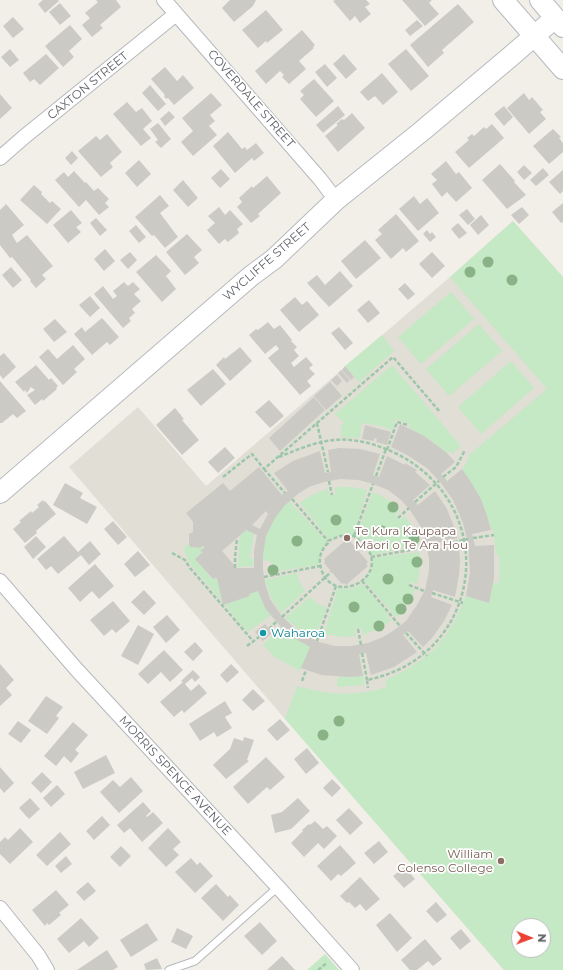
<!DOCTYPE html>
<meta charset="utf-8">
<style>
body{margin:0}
#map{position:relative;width:563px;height:970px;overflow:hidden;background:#f1efe8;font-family:Montserrat,sans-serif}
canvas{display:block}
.north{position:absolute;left:511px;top:918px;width:40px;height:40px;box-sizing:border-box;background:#fff;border:1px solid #bfc1c3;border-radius:50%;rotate:91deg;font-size:11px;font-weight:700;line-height:16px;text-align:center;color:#5f6368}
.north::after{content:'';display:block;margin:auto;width:14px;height:18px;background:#ea4335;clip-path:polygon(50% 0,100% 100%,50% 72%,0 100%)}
</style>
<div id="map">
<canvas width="563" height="970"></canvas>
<div class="north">N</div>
</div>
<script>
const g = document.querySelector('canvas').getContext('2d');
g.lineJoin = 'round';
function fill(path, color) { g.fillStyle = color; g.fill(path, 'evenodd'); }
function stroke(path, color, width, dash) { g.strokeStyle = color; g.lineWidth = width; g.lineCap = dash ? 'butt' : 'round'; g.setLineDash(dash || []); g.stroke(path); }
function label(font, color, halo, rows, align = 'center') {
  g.font = font + ' Montserrat,sans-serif'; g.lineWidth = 3.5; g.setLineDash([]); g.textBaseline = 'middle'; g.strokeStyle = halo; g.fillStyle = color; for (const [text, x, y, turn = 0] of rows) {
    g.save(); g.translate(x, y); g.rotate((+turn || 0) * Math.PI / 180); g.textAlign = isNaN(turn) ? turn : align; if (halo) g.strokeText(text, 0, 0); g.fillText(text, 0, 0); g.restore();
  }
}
const education = new Path2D(`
 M513 221 563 277V970H504L285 719 69 467 138 407 206 486 450 277ZM519 926H543V950H519Z`);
const green = new Path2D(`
 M513 221 563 277V970H504L285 719 297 686C330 695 354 697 387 687L385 680C429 661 449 640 466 596L489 603 493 583H499V555H496L493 529H491C485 507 475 488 462 469L466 464 469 455 547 389 450 277ZM519 926H543V950H519Z
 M451 292 474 319 421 364 398 337Z
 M479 324 502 351 449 396 426 369Z
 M382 335 394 351 359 382 345 366Z
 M511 361 534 388 481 434 458 407Z
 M392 365 461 446 452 454 449 451 447 453 427 438 409 428 410 424 396 419 392 430 380 426 362 423 360 438 341 437V426L344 423 335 414Z
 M340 487H352L367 490 354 536C345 534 337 534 329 540L300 503C308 496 317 492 328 489L330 495H335V488Z
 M373 492C384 496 392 502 400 511L395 515 400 520 405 516 413 528 418 545 372 555 367 544 356 536Z
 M289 501 327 542 320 551 318 565 276 571C275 563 270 560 262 560 263 538 272 515 289 501Z
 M246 530 254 534 250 558 254 559 253 566 238 567 240 536Z
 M189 544 191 547 201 548V546L205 547 200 551 203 552 195 559 212 579 217 578 222 601 191 565 184 551 186 545Z
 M419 552C421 563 420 573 417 584L410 582 409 587 415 590C410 600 405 610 396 617L365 582 371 570 373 558Z
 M297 573 300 583 305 591 281 613 271 598 265 580Z
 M362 584 388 614 387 615 391 621 375 630 363 635 361 628 355 629 356 636 343 637 324 634 338 588 350 589Z
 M258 591 265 608 271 615 248 632 237 620 225 604 250 596 249 594Z
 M310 597 316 603 327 608 314 638 302 632 285 618Z
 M281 627 292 637 310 647 300 671 275 657 263 645Z
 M363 676 364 685 337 687 338 677Z
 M325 954 339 970H307Z`);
const building = new Path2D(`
 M43 0H58L59 1 45 13 38 4Z
 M96 0H116L121 7 100 25 103 28 92 37 82 25 90 18 85 13 98 2Z
 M230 0H256L253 6 234 22 222 8Z
 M335 0H366L370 4 365 7 371 14 360 23 355 16 350 21 333 1Z
 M402 0H432L429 3 439 14 425 26Z
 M60 3 71 16 60 25 49 12Z
 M458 4 474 22 442 50 444 53 428 67 410 45Z
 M266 10 283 30 267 43 266 41 258 48 242 30Z
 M13 17 24 29 13 38 3 26Z
 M417 20 423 26 410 36 405 30Z
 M70 25 82 39 69 51 74 57 63 67 45 46Z
 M302 30 315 45 313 47 314 48 299 61 306 69 289 84 282 77 284 75 280 71 266 84 255 71Z
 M10 49 19 60 10 67 1 57Z
 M406 49 429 76 411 91 388 64Z
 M46 54 59 68 40 85 34 79 30 82 23 73Z
 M344 54 357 69 346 79 333 64Z
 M325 64 337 78 327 87 315 72Z
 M165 67 177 81 183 75 194 88 174 105 168 98 166 99 164 96 165 95 151 79Z
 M382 73 398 92 383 105 375 96 368 101 360 92Z
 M314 79 334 101 316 117 300 99 304 95 300 91Z
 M150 85 166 104 158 111 142 93Z
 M211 93 222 105 210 115 215 121 209 126 217 135 193 156 181 142 193 131 182 118Z
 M524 93 529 100 532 97 543 110 540 112 546 119 529 134 507 108Z
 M0 94 12 108 0 119Z
 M127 102 136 112 142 108 152 121 143 129 151 138 141 146 113 114Z
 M338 106 345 115 323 133 316 125Z
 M504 106 513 117 504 126 494 114Z
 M169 111 175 117 165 126 160 119Z
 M352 113 365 128 338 152 325 136 338 125 336 124 342 119 344 120Z
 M158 123 171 139 161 148 155 142 158 140 150 129Z
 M492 124 504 138 469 168 455 152 469 140 467 138 472 134 474 136 484 127 486 129Z
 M553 129 561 137 559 138 563 143V152L549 164 533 146Z
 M228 132 242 149 245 147 247 150 256 143 264 153 254 161 252 158 235 173 213 146Z
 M107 134 122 152 110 163 113 167 101 177 78 151 96 136 100 140Z
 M72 151 78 158 71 165 65 158Z
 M139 160 151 174 137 187 125 173Z
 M446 161 456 174 459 172 472 188 456 202 447 192 442 197 432 184 437 180 431 174Z
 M500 164 515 181 514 182 526 195 507 209 482 180Z
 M524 165 532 173 524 180 517 172Z
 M543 168 549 175 536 186 530 180Z
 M221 169 230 179 220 188 211 178Z
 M563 170V191L560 194 549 182Z
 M74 171 85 183 86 182 94 191 98 188 109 199 105 203 109 207 99 215 86 200 79 207 55 180 64 172 68 177Z
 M267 176 281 193 258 214 260 216 251 223 237 207 242 202 239 198 252 186 253 188Z
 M183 180 198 198 188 207 173 190Z
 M34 185 42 192 41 194 50 203 52 201 61 209 47 224 20 200Z
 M160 195 169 206 160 213 178 237 165 248 154 235 152 236 135 217Z
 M414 196 420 204 427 198 439 213 418 231 399 209Z
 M563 203V222L561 223 552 212Z
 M6 204 24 225 12 235 15 240 17 243 27 235 53 266 42 275 46 279 36 288 30 281 31 280 12 257 10 258 0 245V210Z
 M219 207 225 215 230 210 243 224 237 229 239 233 228 242 225 239 219 244 207 230 215 223 208 216Z
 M522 207 529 215 519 224 511 215Z
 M467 209 475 219 468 225 459 215Z
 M71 210 82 223 76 227 81 232 68 243 53 225Z
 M396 214 419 241 406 252 403 248 391 259 375 240 382 234 378 230Z
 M481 215 489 225 478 235 470 225Z
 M96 218 107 230 100 236 90 223Z
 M458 223 467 233 459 239 451 229Z
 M136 225 146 237 139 243 129 231Z
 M427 230 430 234 432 232 436 237 430 242 423 234Z
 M187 234 202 250 194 257 199 263 185 275 166 252Z
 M365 240 381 258 356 279 341 261Z
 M105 249 115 261 104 271 94 259Z
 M130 252 137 260 128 269 120 260Z
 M432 252 445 266 432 278 419 264Z
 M156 255 171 271 166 276 176 289 162 302 136 272Z
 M11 267 22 280 13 288 2 275Z
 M340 271 353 286 329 307 307 283 317 275 325 285Z
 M124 282 128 286 133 282 140 289 134 294 141 301 132 309 135 313 129 318 131 321 123 328 94 294 103 286 113 299 117 296 113 291Z
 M405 283 415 294 408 300 398 289Z
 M90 296 100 308 90 317 79 305Z
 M295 297 302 305 307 301 319 315 299 332 280 310Z
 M369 300 380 313 368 323 357 310Z
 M102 318 119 337 110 345 107 342 92 355 74 334 82 327 85 332Z
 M55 319 67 332 54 342 43 329Z
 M268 322 274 329 280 325 292 340 291 341 297 347 294 350 299 356 291 363 294 367 306 357 313 365 309 368 315 374 307 381 311 386 300 395 268 358 279 349 276 345 265 354 249 335 256 329 258 330Z
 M339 327 353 343 345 350 331 333Z
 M73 345 85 359 74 369 77 372 63 385 39 357 48 349 57 359Z
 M240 347 252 361 230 381 216 365 224 357 225 359Z
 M4 353 16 367 3 379 0 375V356Z
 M36 365 49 380 51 378 58 386 56 388 57 389 43 401 42 399 35 405 27 395 35 390 31 387 27 393 25 390 24 392 15 382Z
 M345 366 354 377 351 380 342 370Z
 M213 369 226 384 201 406 187 390Z
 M341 370 350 380 347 383 338 373Z
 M337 375 342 381 337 386 331 380Z
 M0 381 26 411 17 418 13 414 2 423H0Z
 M330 382 342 396 326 410 314 396Z
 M314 397 325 410 280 451 269 438Z
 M269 400 284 416 270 428 255 412Z
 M175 408 184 419 182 420 199 440 182 455 156 425Z
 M400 424 424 436 447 453 455 462 441 474 447 481 462 469 471 482 481 499 487 516 491 530 472 534 475 546 494 545V578L489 603 466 596 470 572 468 543 463 523 453 500 441 483 427 468 407 455 391 447Z
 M365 425 391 432 387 445 376 442 377 439 374 438V441L362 439Z
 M225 447 235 458 218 473 208 462Z
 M339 448 360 449 380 454 373 475 379 477 387 456 405 465V463L417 470 415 472 430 485 413 500 418 505 435 491 447 509 456 532 457 538 436 543 437 549 459 546 460 561 459 575 455 597 433 590 431 597 452 605 444 621 432 638 423 647 408 631 403 635 417 652 394 667 371 675 366 653 359 654 363 676 349 677 321 675 301 668 310 647 292 637 280 626 265 608 258 591 249 594 250 596 223 605 217 578 213 579 195 559 203 552 200 551 205 547 201 546V548L190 547V545H189V534L193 532V522L186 513 223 483 230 491 259 467 282 495 288 491 274 473 293 461 320 451 325 473 331 472 328 450ZM340 479 359 480 373 484 388 490 400 499 410 510 421 527 426 542 429 559V571L425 590 417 605 406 621 393 631 383 637 368 643 351 646H335L319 642 301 633 292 626 281 615 270 599 265 583 263 570V555L266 536 275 518 285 505 299 493 309 487 324 482ZM266 511 268 514 260 529 252 525ZM246 530 257 535 254 551V568H234V565L222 551Z
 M65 483 83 493 80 498 97 507 87 524 53 505Z
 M43 500 44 502 45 501 56 514 36 531 37 533 25 543 13 529 21 522 19 521 31 511 32 513 39 507 37 505Z
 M113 521 127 537 118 545 104 529Z
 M36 536 46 547 33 559 24 547Z
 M64 536 78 552 90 541 101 554 89 565 81 555 58 574 51 566 46 570 37 559Z
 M346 540 347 542 349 540 368 562 366 564 368 566 346 585 344 583 342 584 324 563 325 561 324 559Z
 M138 551 150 565 135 577 124 564Z
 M95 564 114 586 99 599 92 591 80 602 68 588Z
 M144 590 156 603 144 615 131 602Z
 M113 601 130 621 116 633 112 629 104 636 90 620Z
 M167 615 180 630 166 643 153 627Z
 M265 624 272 633 263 641 255 632Z
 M138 625 154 634 138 665 121 656Z
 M195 642 203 651 193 661 184 652Z
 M164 650 183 670 170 682 161 672 148 684 138 674Z
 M0 664 14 680 6 688 12 695 0 706Z
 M231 664 239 672 227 683 220 675Z
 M193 670 200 677 195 682 192 678 185 684 191 691 199 684 207 693 184 713 182 710 174 717 160 702 183 682 181 681Z
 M253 689 265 701 253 711 242 700Z
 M46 696 63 707 56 716 59 718 47 734 28 721Z
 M225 701 232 713 225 717 232 728 217 737 214 732 200 741 189 724Z
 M280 719 290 730 277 741 267 730Z
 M18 721 31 730 21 743 8 734Z
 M73 722 88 735 75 750 79 753 71 763 64 756 56 766 44 756Z
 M244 737 254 740 247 760 249 761 226 779 213 765 230 749 234 738 243 741Z
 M307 748 319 763 306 774 294 759Z
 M106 755 115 773 83 789 74 772Z
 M266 757 285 777 270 790 267 787 248 804 233 787Z
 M0 767 14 783 4 793 0 788Z
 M42 772 52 782 41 793 31 783Z
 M131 777 143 791 119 813 100 792 113 780 120 787Z
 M332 779 341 788 332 797 323 788Z
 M57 785 65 794 51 807 43 798Z
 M30 798 40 809 29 819 19 808Z
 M298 798 310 811 291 829 275 833 271 815 282 812Z
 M143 802 151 811 146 816 147 817 153 812 163 823 142 842 130 828 124 833 117 825Z
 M349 808 363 823 350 835 336 820Z
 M102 816 110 825 94 840 86 831Z
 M315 821 323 829 327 826 337 836 324 849 318 843 304 857 291 843 303 831 302 830 309 824 310 825Z
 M20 828 33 842 10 864 0 854V842L5 837 8 840Z
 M168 828 181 842 173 849 179 855 166 867 148 848Z
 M60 832 71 844 47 866 36 855Z
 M379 841 388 852 374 864 364 853Z
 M340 845 356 863 341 876 338 874 331 881 317 866Z
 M121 846 131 856 120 867 110 857Z
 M66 856 72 864 61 873 55 866Z
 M191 858 197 865 200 862 213 876 195 893 175 872Z
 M405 867 415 879 404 888 393 876Z
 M360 877 380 899 366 911 360 904 355 908 349 902 347 903 340 896Z
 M88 882 96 891 84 901 76 892Z
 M216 884 228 897 230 895 239 905 223 921 201 898Z
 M56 890 69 905 59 913 61 915 49 925 47 923 45 926 32 910Z
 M436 902 447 915 437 923 426 911Z
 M390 913 412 938 397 952 376 925Z
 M81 918 99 938 89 947 84 941 69 953 57 939Z
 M260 922 277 941 262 955 244 936Z
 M147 923 158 940 131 957 120 940Z
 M177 928 193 936 186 949 171 942Z
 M461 929 471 941 460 950 450 938Z
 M425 939 442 959 433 966 428 961 417 970H410L401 960Z
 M107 950 118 967 113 970H77Z
 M282 956 295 970H267Z
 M157 958 162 969 146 970 144 964Z`);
const path = new Path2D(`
 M317 423 328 472
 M387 450 397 422 408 425
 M279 457C296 450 315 442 334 440 355 438 376 444 395 453 502 505 485 656 367 680L368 688
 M264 469 285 493
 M376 476 386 449
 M223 477 252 454 264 469 393 357 440 412
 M443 477 456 467 465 450
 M329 481 332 495
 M292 499 328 541
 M415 502 439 481
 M398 518 409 508
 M340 536H354C359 540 364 543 368 549 387 582 330 605 321 568 318 558 321 550 328 543V541Z
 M354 536 373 484
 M473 538 494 535
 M436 546 468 539
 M172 553 185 560 190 568 253 641
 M371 557 427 547
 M235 568V557L237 539
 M264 577 320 566
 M362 581 400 626
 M409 585 424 591
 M432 593 463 603
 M282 617 331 572
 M269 629 276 622
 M358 629 361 645
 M406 633 427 656
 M317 641 336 586
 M247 646 259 637
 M362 653 367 680
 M302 681 306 670
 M318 970 327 963`);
const lane = new Path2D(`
 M169 970 195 961 278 887`);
const street = new Path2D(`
 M164 0 320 179 336 200
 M0 158 24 137 176 14
 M0 581 77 670 278 887 352 970
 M0 908 38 955 47 970`);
const secondary = new Path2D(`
 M503 0 563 69
 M540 0 563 27
 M0 493 251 276 274 259 336 200 422 131 510 57 555 18`);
const trees = [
 [488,262],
 [470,272],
 [512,280],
 [393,507],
 [336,520],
 [382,531],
 [414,539],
 [297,541],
 [417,562],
 [273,570],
 [388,579],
 [408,599],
 [354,607],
 [401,609],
 [379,626],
 [339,721],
 [323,735]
];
const markers = [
 [347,538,4,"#8d6e63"],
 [263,633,4,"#0f9aa8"],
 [501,861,4,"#8d6e63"]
];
const streetNames = [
 ["CAXTON STREET",88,86,-39],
 ["COVERDALE STREET",251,99,49],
 ["WYCLIFFE STREET",267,262,-41],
 ["MORRIS SPENCE AVENUE",175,776,47]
];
const educationNames = [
 ["Te Kura Kaupapa",355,531],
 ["Māori o Te Ara Hou",355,545],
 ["William",493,854,"right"],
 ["Colenso College",493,868,"right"]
];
const cultureNames = [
 ["Waharoa",271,633]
];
fill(education, '#e1ded6');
fill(green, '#c5e8c5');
fill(building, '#cccac5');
stroke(lane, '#b5b8bc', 9);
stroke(street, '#b5b8bc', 16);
stroke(secondary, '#b6babf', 22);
stroke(path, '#9cc7a9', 2.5, [4, 2]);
stroke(lane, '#fff', 7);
stroke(street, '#fff', 14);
stroke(secondary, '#fff', 20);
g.fillStyle = '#89b387';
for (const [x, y] of trees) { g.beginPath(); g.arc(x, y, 5.5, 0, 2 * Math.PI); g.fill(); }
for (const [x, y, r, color] of markers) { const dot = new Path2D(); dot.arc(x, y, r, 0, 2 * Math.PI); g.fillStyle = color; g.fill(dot); stroke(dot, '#fff', 1.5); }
label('12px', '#5f6368', '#fff', streetNames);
label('12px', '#785e54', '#fff', educationNames, 'left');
label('12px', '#0d838f', '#fff', cultureNames, 'left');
</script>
